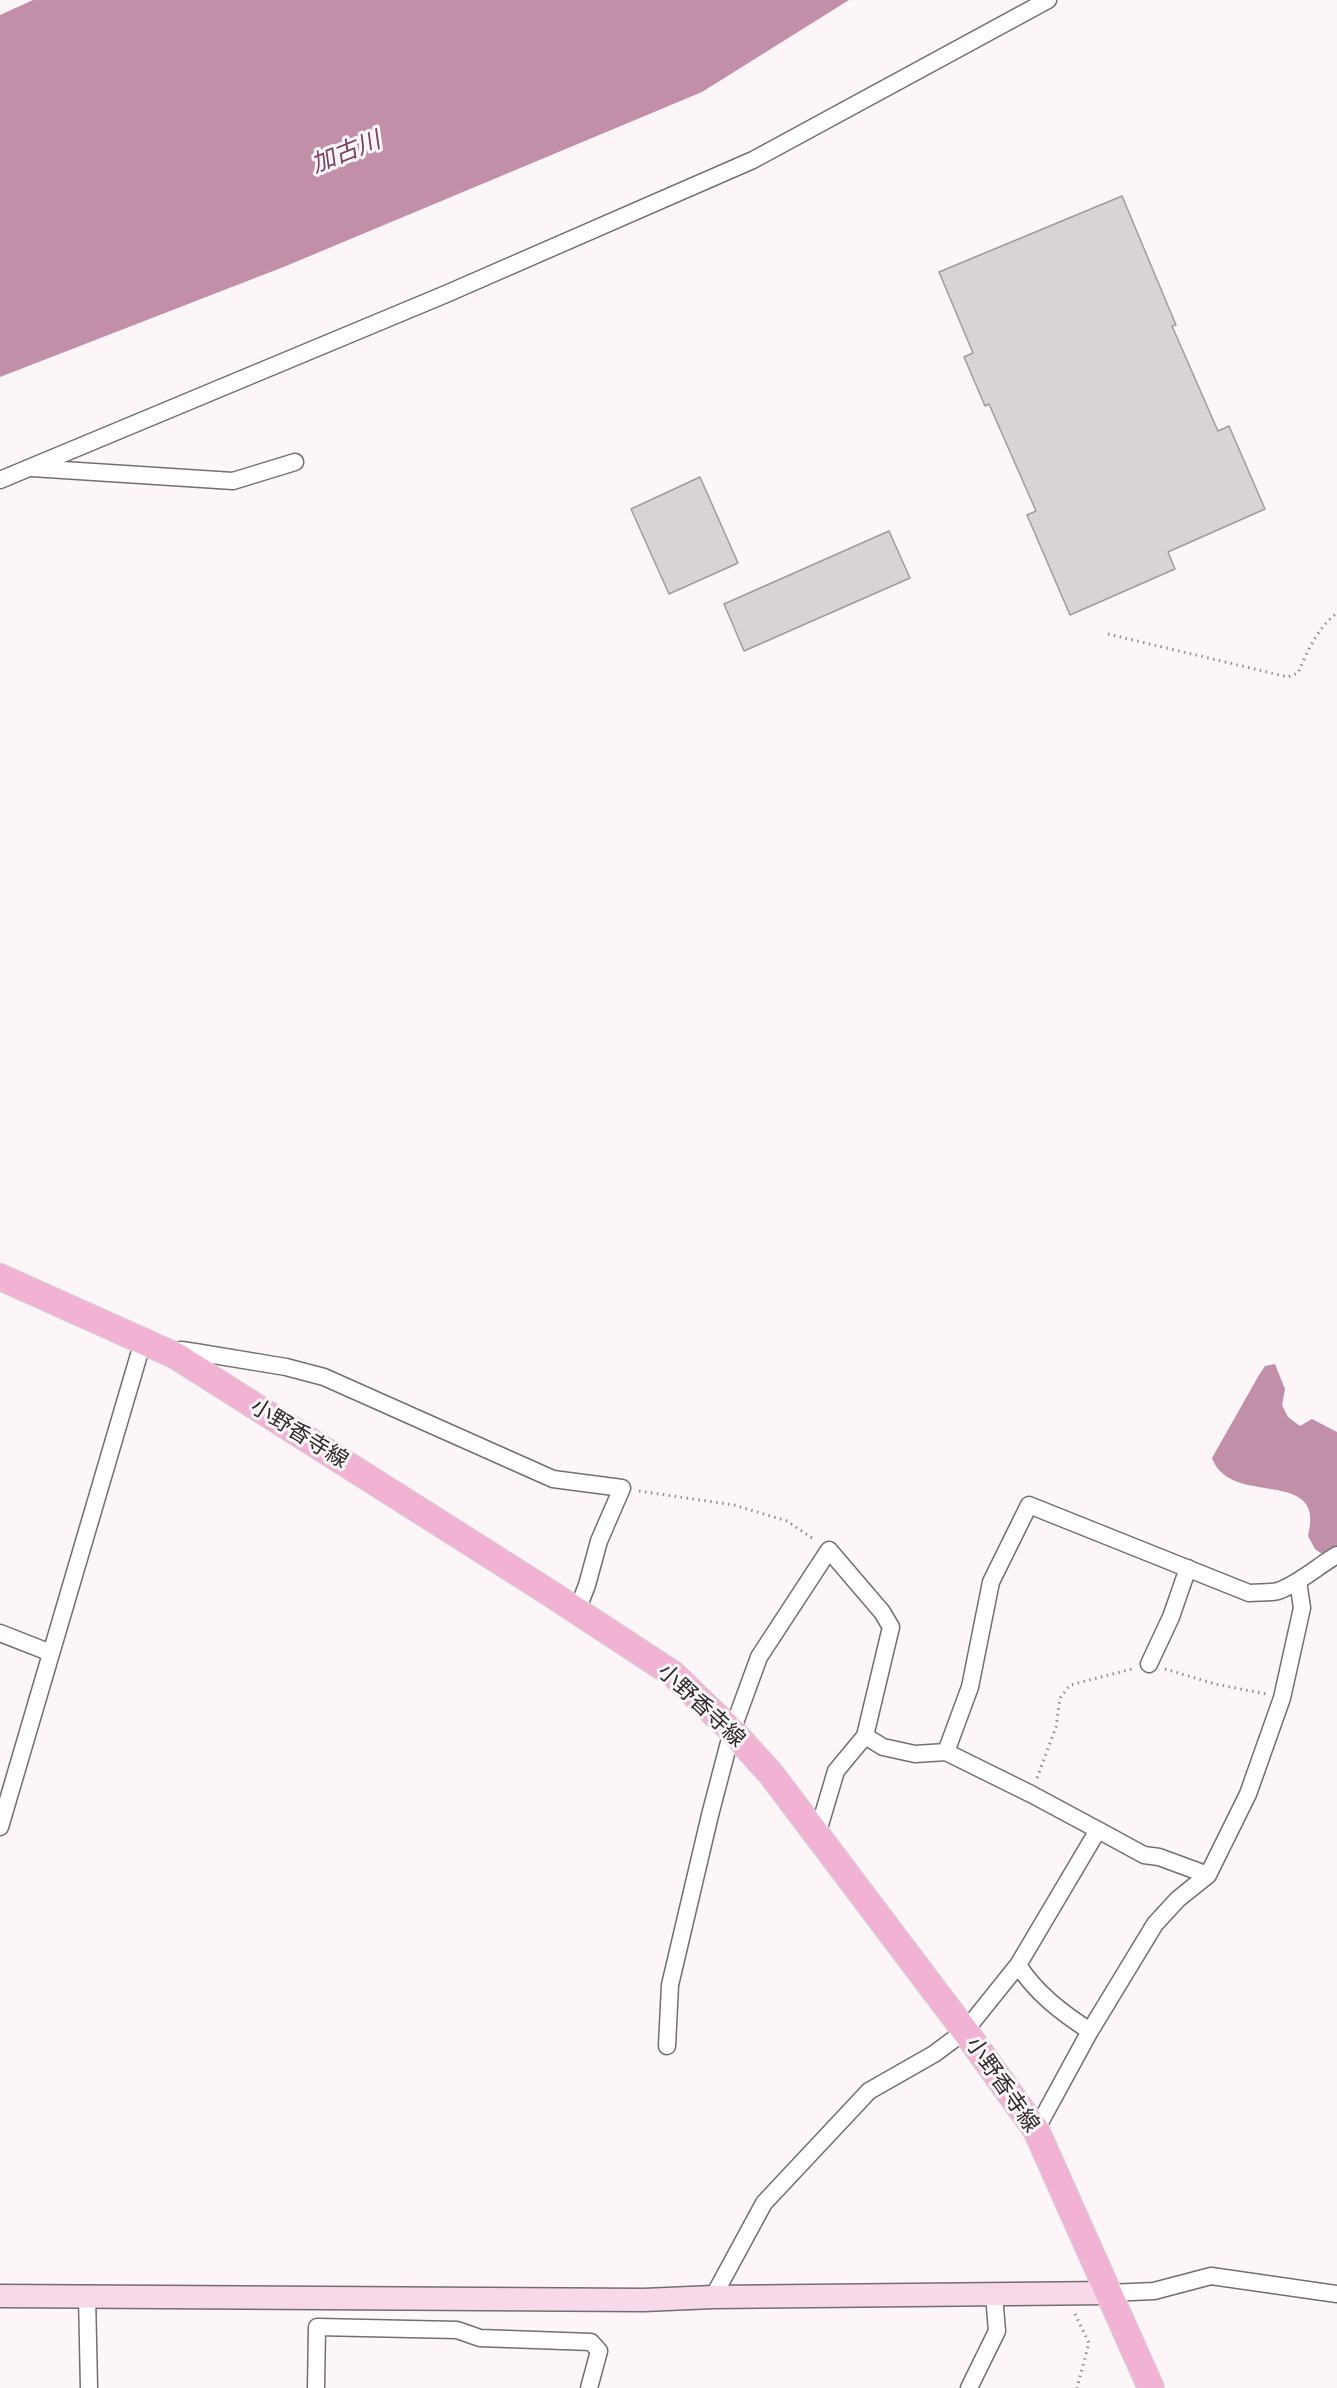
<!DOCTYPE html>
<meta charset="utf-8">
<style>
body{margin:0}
canvas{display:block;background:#fcf6f9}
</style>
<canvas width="1337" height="2388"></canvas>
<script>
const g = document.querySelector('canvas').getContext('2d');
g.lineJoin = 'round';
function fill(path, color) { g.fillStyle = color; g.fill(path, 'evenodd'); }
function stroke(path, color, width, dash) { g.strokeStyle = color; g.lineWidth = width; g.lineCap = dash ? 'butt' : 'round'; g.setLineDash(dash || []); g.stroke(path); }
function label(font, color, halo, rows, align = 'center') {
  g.font = font + ' "PT Sans Narrow","Noto Sans JP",sans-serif'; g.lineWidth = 6; g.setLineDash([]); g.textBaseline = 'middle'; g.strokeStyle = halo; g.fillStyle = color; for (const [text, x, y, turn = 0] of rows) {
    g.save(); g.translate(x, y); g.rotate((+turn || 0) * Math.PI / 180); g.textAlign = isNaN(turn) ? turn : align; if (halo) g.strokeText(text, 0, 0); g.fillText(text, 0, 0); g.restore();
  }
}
const water = new Path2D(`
 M33 0H849L702 92 286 266 0 377V15Z
 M1275 1364 1285 1389 1282 1405 1288 1417 1300 1426 1312 1419 1337 1432V1565L1315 1549 1308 1536C1327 1465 1230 1509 1212 1458L1259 1375 1265 1366Z`);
const building = new Path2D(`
 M1122 196 1176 325 1172 326 1218 431 1229 426 1265 509 1168 552 1175 569 1070 615 1027 515 1036 511 989 404 985 406 964 357 973 353 939 272Z
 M700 477 738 563 669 594 631 509Z
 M889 531 910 578 744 651 724 604Z`);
const path = new Path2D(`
 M1108 634 1288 677 1298 673C1307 652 1318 627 1337 613
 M639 1491 734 1505 787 1521 815 1540
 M1165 1669 1215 1684 1266 1694
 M1037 1778 1056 1727 1060 1698 1070 1685 1132 1669
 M1075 2314 1089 2343 1077 2388`);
const street = new Path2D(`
 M32 468 233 481 295 462
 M0 480 446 294 753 160 1048 0
 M176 1356 181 1350 195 1352 286 1367 324 1377 553 1479 622 1488 599 1541 587 1585 577 1611
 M0 1633 51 1653
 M1149 1664 1171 1617 1188 1568
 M946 1752 970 1687 991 1582 1029 1505 1249 1593C1258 1592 1270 1593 1278 1591 1298 1584 1318 1566 1337 1555
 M0 1827 143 1341
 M1098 1830 1144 1855 1159 1857 1208 1875
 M1018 1965C1036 1993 1062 2013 1090 2031
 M667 2046 670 1985 710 1815 732 1731 759 1657 829 1550 882 1612 891 1627 865 1736
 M1036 2130 1090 2031 1155 1924 1178 1899 1208 1875 1248 1794 1282 1698 1302 1608 1298 1581
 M1109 2293 1154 2291 1211 2276 1337 2294
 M87 2295 89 2388
 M713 2297 764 2203 869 2091 934 2054 965 2031 1018 1965 1098 1830 1031 1794 946 1752 915 1754 883 1747 865 1736 836 1771 817 1835
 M316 2388 317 2327 457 2330 480 2338 591 2342 599 2351 589 2388
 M969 2388 997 2331 994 2295`);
const secondary = new Path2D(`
 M0 2296 644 2300 713 2297 1109 2293`);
const primary = new Path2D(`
 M0 1277 176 1356 545 1590 673 1674 732 1731 771 1774 965 2031 1036 2130 1151 2388`);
const streetNames = [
 ["小野香寺線",299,1434,32],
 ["小野香寺線",701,1706,43],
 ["小野香寺線",1002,2085,55]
];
const waterNames = [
 ["加古川",346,153,-22]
];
fill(water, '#c190a8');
fill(building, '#d9d3d6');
stroke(building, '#a09a9d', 1.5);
stroke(street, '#736e71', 19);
stroke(secondary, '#736e71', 25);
stroke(primary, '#d5d4d5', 28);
stroke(path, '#918d8f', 3, [1.5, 4.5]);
stroke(street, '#fff', 16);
stroke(secondary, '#f8d9e9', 22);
stroke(primary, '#f1b2d4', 26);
label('22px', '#2c2a2b', '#fcf6f9', streetNames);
label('italic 24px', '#7d3d60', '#fcf6f9', waterNames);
</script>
